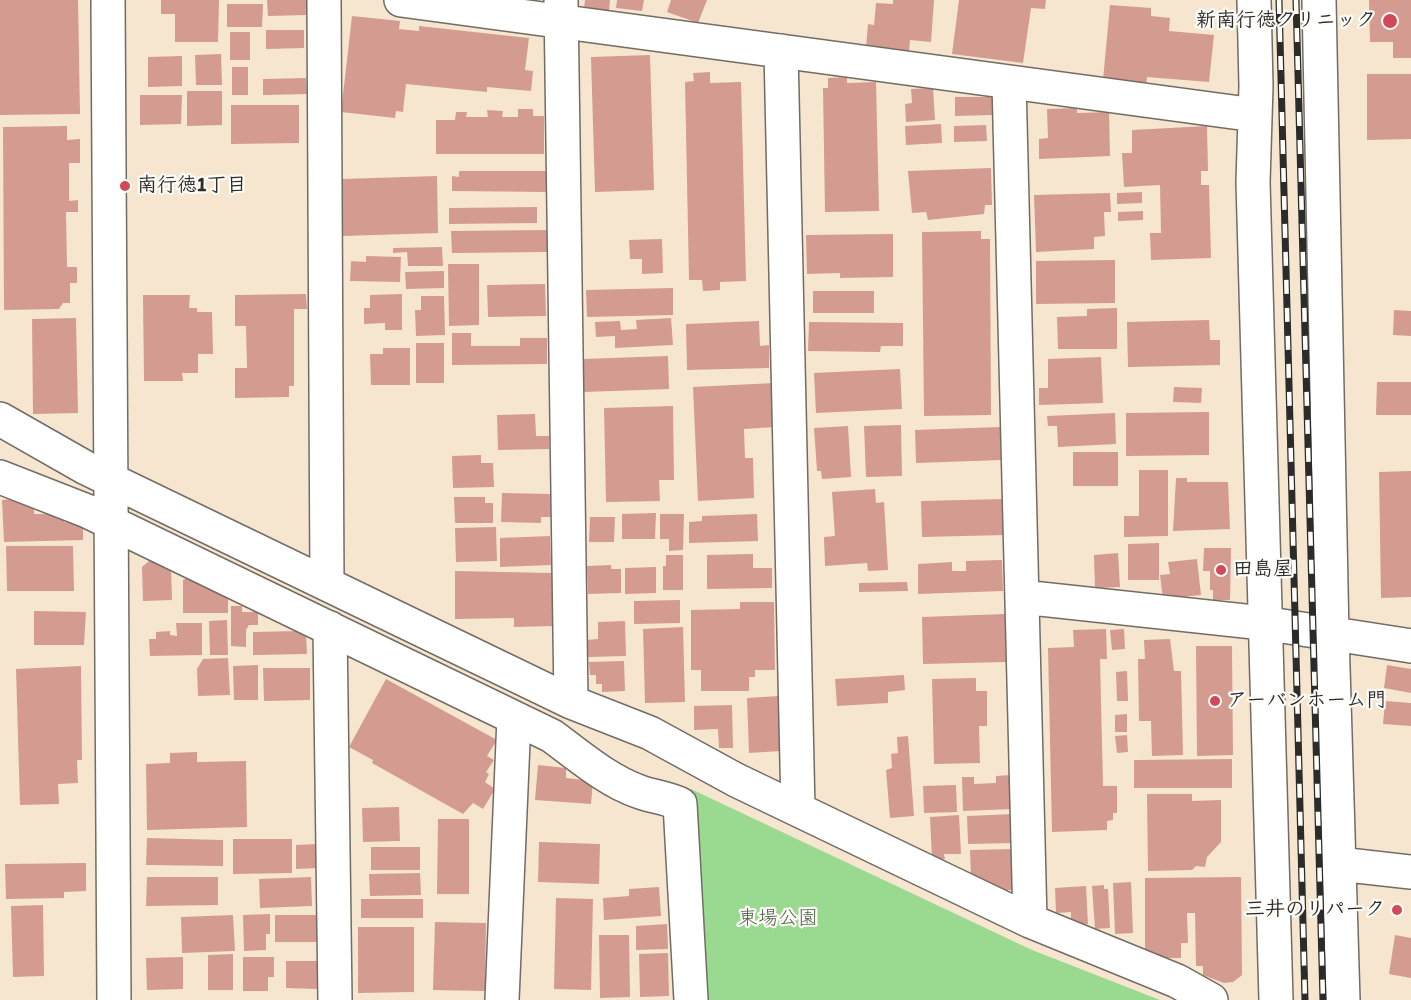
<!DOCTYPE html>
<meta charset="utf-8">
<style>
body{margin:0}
canvas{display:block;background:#f6e6d0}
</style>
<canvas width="1411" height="1000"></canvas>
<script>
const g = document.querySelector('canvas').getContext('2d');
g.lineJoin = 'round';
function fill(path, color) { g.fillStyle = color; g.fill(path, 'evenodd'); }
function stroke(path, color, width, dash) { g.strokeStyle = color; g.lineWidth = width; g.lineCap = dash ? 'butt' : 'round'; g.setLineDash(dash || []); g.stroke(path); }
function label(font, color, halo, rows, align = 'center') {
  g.font = font + ' Itim,"Klee One",sans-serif'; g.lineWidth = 4.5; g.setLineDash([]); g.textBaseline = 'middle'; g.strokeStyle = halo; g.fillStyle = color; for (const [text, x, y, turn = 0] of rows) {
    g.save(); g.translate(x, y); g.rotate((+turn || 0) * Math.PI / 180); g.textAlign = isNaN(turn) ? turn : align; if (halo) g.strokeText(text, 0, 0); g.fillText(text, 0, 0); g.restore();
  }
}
const green = new Path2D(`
 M691 789 1032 950 1160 1000H709L702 994Z`);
const building = new Path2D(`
 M0 0H78L80 114 0 115Z
 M161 0H219L218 42H175V14H161Z
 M267 0H307V15L268 16Z
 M585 0H610L609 11 584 8Z
 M617 0H644L642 11 616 8Z
 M671 0H707L698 23 667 12Z
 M893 0H934L931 42 910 40 909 51 866 48 868 24 874 25 876 3 893 4Z
 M959 0H1046L1045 9 1031 8 1023 63 952 54Z
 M1369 0H1411V58H1393V42H1370Z
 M227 4H263L262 27H227Z
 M1110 5 1151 8V16L1170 18 1169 31 1214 35 1209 82 1147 77 1146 85 1103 80Z
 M352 16 400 21 399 29 419 31V26L529 38 525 70 533 71 531 91 487 87V92L406 84 403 112 396 111 395 118 341 112Z
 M266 30H304V48L266 49Z
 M230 32H250V60H230Z
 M221 54 222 85H196L195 55Z
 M650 55 654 190 595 192 591 57Z
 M182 56V86L148 87V57Z
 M232 67H248V95H232Z
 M710 72V83L741 82 746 281 720 282V290L703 291 702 280H689L685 82 694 81 693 73Z
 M1367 74H1411V139L1367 140Z
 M847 77V83L876 82 879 211 825 212 823 88H828V78Z
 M306 78 307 94 263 95V79Z
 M933 88 935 120 906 122 905 104 912 103 911 89Z
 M187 91H222V125L187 126Z
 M140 95H182L181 124 140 125Z
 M955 97H992V115L955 116Z
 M231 105H299V143L231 144Z
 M1077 108V113L1109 112 1110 156 1039 159V139L1048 138 1047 109Z
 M518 109H533V116H544V154H436V120H455L456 112H467L466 117H488L487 110 503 111 502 117H518Z
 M941 124 942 143 906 145 905 126Z
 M986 125 987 141 954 142V126Z
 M67 126V140L80 139V163H69V201L78 200V212H66L67 267H77V283H70V303H63L59 309 4 310 3 127Z
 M1207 126 1208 171H1201V185H1209L1211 258 1151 260 1150 233H1161L1160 185 1124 187 1122 153H1132V130Z
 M991 168 992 205H985L984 214 928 220 926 212 912 213 908 171Z
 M459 171H547V192L452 191V176L459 177Z
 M437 176 438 233 343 236 342 179Z
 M1142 192V203L1117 204V193Z
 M1110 193 1111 212H1104L1105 236 1094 237V249L1036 252 1034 195Z
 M537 207V223L449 224V208Z
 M1143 211V220L1118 221V212Z
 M547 230V252L452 253 451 231Z
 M981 231V239H990L991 415 924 416 922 232Z
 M893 234V277L840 278V273L807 274 806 235Z
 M662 239 663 273 642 274V259H630L629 240Z
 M442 247 443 266H408L407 252 393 253V248Z
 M366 256 401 257 400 282 350 281 351 261 366 262Z
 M1115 260V303L1036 304V261Z
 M448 264H479V325L449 326Z
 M444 271V288L406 289 405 272Z
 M545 284 546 316 488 317 487 285Z
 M673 288V315L587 317 586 290Z
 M813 291H874V313H813Z
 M306 294 307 309H294V386H289V397L235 398V368H247L246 326H235V295Z
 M402 294V330H385V323L364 324V308H370V295Z
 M143 295H190L189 308H197V312H212L213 354H198V373H182L183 381H144Z
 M421 296H444L445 335 416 336 415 310H421Z
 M1117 308V349H1058L1057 317 1087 316V309Z
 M1394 310 1411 311V336L1393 335Z
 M76 318 78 413 33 414 32 319Z
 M671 318 673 345 615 348V336L596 337 595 322 620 321 621 330 637 329 636 320Z
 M1209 320 1210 340H1220V365L1128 367 1127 322Z
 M759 321 760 346 769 345V368L687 370 686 324Z
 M809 322 903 323V346H881L880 352 808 351Z
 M452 333H471V346H520V338H547V364L452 365Z
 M416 343H444V383H416Z
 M383 348H410V385H371L370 354H383Z
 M668 356 669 389 584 392 583 359Z
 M1101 357 1103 403 1039 405V388H1048V359Z
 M900 369 902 409 816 413 814 373Z
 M1377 382H1411V415H1376Z
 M774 383 775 427 744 429 745 458H753L754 498 698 501 693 387Z
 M1174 387 1202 388 1201 403 1173 402Z
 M673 406 674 480H659L660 501 606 502 604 408Z
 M1209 412V455L1126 456V413Z
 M1115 413 1116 444 1058 447 1057 426H1048L1047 416Z
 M535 414 536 436H549V449L498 450 497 415Z
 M901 425 902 476 866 477 864 426Z
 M848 426 851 477 822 479 821 471H817L814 428Z
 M1000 427 1001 460 916 463 915 430Z
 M1073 452H1118V486H1073Z
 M481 455V463H493L494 487 453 488 452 456Z
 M1139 470H1168V536L1124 537V516H1139Z
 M1411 471V597L1381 598 1379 472Z
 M1176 478H1187V482H1228L1230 529 1173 531Z
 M875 489 876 503 884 502 888 570 868 571 867 563 825 566 824 537 835 536 832 492Z
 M502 493 551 494V517H541V523L501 522Z
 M454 497H485V503H493V523H455Z
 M11 499 34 508V514H52L64 519V522L83 526V540L4 542 2 500Z
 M1005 499 1006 535 922 537 921 501Z
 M656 513 655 539H622V514Z
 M660 514H684L683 550 669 551V539H660Z
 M757 514 758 541 689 543V522L702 521V516Z
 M590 517H615L614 542H589Z
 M496 527 497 561 456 562 455 528Z
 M550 536 551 565 500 567V538Z
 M1159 543V580H1128V544Z
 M6 546H73L74 591H7Z
 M1204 548H1231L1230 600H1213V590H1210V571H1203Z
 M1118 553 1120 587 1095 588 1094 555Z
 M753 554V568H772V588L707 589V555Z
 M666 555H683V590H663V566H666Z
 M1197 559 1201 595 1163 599 1160 575 1170 574 1168 562Z
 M1002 560 1003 591 918 594V564L952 562V571H966V561Z
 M149 561 171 569 172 600 143 601 142 567Z
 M611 565V569H621V593L588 594 587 566Z
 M656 567V593L625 594V568Z
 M455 571 552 573 554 626 514 627V618L455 619Z
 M189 577 228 596V613H183V580Z
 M907 582 908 591 859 592V583Z
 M680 600V623L634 624V601Z
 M740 602H774L775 670H755V677H749V691H701V670H691V610L740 609Z
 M231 606H242V612H258V625H249L246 630V647L231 646Z
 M34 611 86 612 84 645H34Z
 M1005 614 1006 662 923 664 922 617Z
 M227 620 228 655H210L209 621Z
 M625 621 626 656 588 657 587 640 598 639V622Z
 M176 623H202V655L150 656 149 639H156V632L170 631V635L177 636Z
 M683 627 685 702 645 703 643 629Z
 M1106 629 1107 659H1100L1103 786H1117V813H1113V820L1107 821V830L1052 832 1048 648 1074 647 1073 630Z
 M1124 629 1125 649 1112 650 1110 630Z
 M299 631 306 635 307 654 253 655V632Z
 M1170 639 1174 671H1181L1183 755 1152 756 1151 721H1139L1138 659H1145L1144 640Z
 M1196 646H1232L1233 755 1197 756Z
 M228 658 230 695 198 696 197 669 203 659Z
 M624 661 625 691 602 692V684H596V675H590L589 662Z
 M258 665V700H234L233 666Z
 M1387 665 1411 669V693L1384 688Z
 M81 666 82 760H77L78 783 58 784 59 804 20 805 16 669Z
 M263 668H310V700L264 701Z
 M1127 671 1128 701H1117L1116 672Z
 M904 675 905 690 888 692V703L837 706 835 679Z
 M976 678V691H987V726H979L980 763 934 764 932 679Z
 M386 679 497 740 487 756 494 760 486 772 489 774 485 782 495 789 483 809 473 803 463 814 372 763 373 760 349 747Z
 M779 696 781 751 749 753 747 698Z
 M1385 701 1411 703V726L1383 724Z
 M732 705 733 748H719L718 729 694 730V706Z
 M1127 714V732H1115V715Z
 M1127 735 1128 752 1117 753 1115 736Z
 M908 736 914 816 890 818 886 770 892 768 891 754 898 753 897 737Z
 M197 752V762L246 761 247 827 147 830 146 764 170 763V753Z
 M1232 759V788H1134V760Z
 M538 765 566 768V778L593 781 591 804 535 800Z
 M1011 775 1013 809 963 811 962 777H974V784L996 783V776Z
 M956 785 957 812 924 813 923 786Z
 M1147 794H1192V801L1221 800V842L1207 857 1205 867 1196 866 1192 870 1148 871Z
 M399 807 400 841 363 842 362 808Z
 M1013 814 1014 843 968 844 967 816Z
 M959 815 961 854H944L945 859H932L930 817Z
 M438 819H469V894H437Z
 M147 838 223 840V866L146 865Z
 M233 839H292V873L233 874Z
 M539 842 600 844 599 884 538 882Z
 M318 844V868L296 869V845Z
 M371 847H420V870H371Z
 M1015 849 1016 890H995L971 876 970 850Z
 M86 863V891L64 892V898L6 899 5 864Z
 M420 873 421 895 370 896 369 874Z
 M147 877H218V905L146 906Z
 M311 877 312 906 260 908 259 879Z
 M1241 877 1242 975 1233 982 1224 983 1203 975V966H1196L1195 913H1187L1188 943H1181V958H1158L1145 951V878Z
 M1131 882 1133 933 1115 934 1113 883Z
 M1104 885V889H1108L1110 928 1095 929 1092 886Z
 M1086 886 1088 924 1071 925V912L1056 913 1055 888Z
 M659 887 661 916 604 920 603 898 629 896V889Z
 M556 898 593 899 591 990 554 989Z
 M361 899H423V918H361Z
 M43 905 44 976 13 977 11 906Z
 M270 914V934H266V950L244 951 243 915Z
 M233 915 235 951 182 953 181 917Z
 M275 915H321V942H275Z
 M435 922 486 923 485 991 433 990Z
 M667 924 668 949 636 950V926Z
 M358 927H414V992L358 993Z
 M599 935H629L630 997 600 998Z
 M1395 935 1411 938V978L1389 974Z
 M668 953 669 996 640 997 639 954Z
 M233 954V990H208V955Z
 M183 957V989L147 990 146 958Z
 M243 957H274V977H268V991H243Z
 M286 961H317V989L286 988Z`);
const minor = new Path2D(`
 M108 0 114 1000
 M324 0 327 583
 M401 0 1255 115
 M1254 0 1256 86 1253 182 1276 1000
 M1319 0 1332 634 1343 1000
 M561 2 571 702
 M781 51 798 809
 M1009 82 1030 921
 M0 419 86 468 571 702 650 733 736 780 1030 921 1177 981 1211 1000
 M0 477 87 511 552 736C579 756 608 781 640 792 654 797 664 797 680 804L691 1000
 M1022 597 1263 623 1411 646
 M330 628 335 1000
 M1339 864 1411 872
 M502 1000 514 718`);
const rail = new Path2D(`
 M1279 0 1305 1000
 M1296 0 1323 1000`);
const markers = [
 [1390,21,8,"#d1495b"],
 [125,186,6,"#d1495b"],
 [1221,570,6,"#d1495b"],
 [1215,701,6,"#d1495b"],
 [1397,910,6,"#d1495b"]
];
const poiNames = [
 ["新南行徳クリニック",1376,21,"right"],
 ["南行徳1丁目",137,186],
 ["田島屋",1233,570],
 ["アーバンホーム門",1227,701],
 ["三井のリパーク",1385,910,"right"]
];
const parkNames = [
 ["東場公園",778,919]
];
fill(green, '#9ada90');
fill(building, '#d49c90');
stroke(minor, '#726c65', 36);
stroke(minor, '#fff', 33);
stroke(rail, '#2b2b2b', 7);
stroke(rail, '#fdfcf7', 4.5, [14]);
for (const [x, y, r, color] of markers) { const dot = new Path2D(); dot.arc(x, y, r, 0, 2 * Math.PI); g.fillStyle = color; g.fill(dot); stroke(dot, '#fdfcf7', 2); }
label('bold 20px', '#2b2b2b', '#fdfcf7', poiNames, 'left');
label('20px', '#4c6049', '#fdfcf7', parkNames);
</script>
